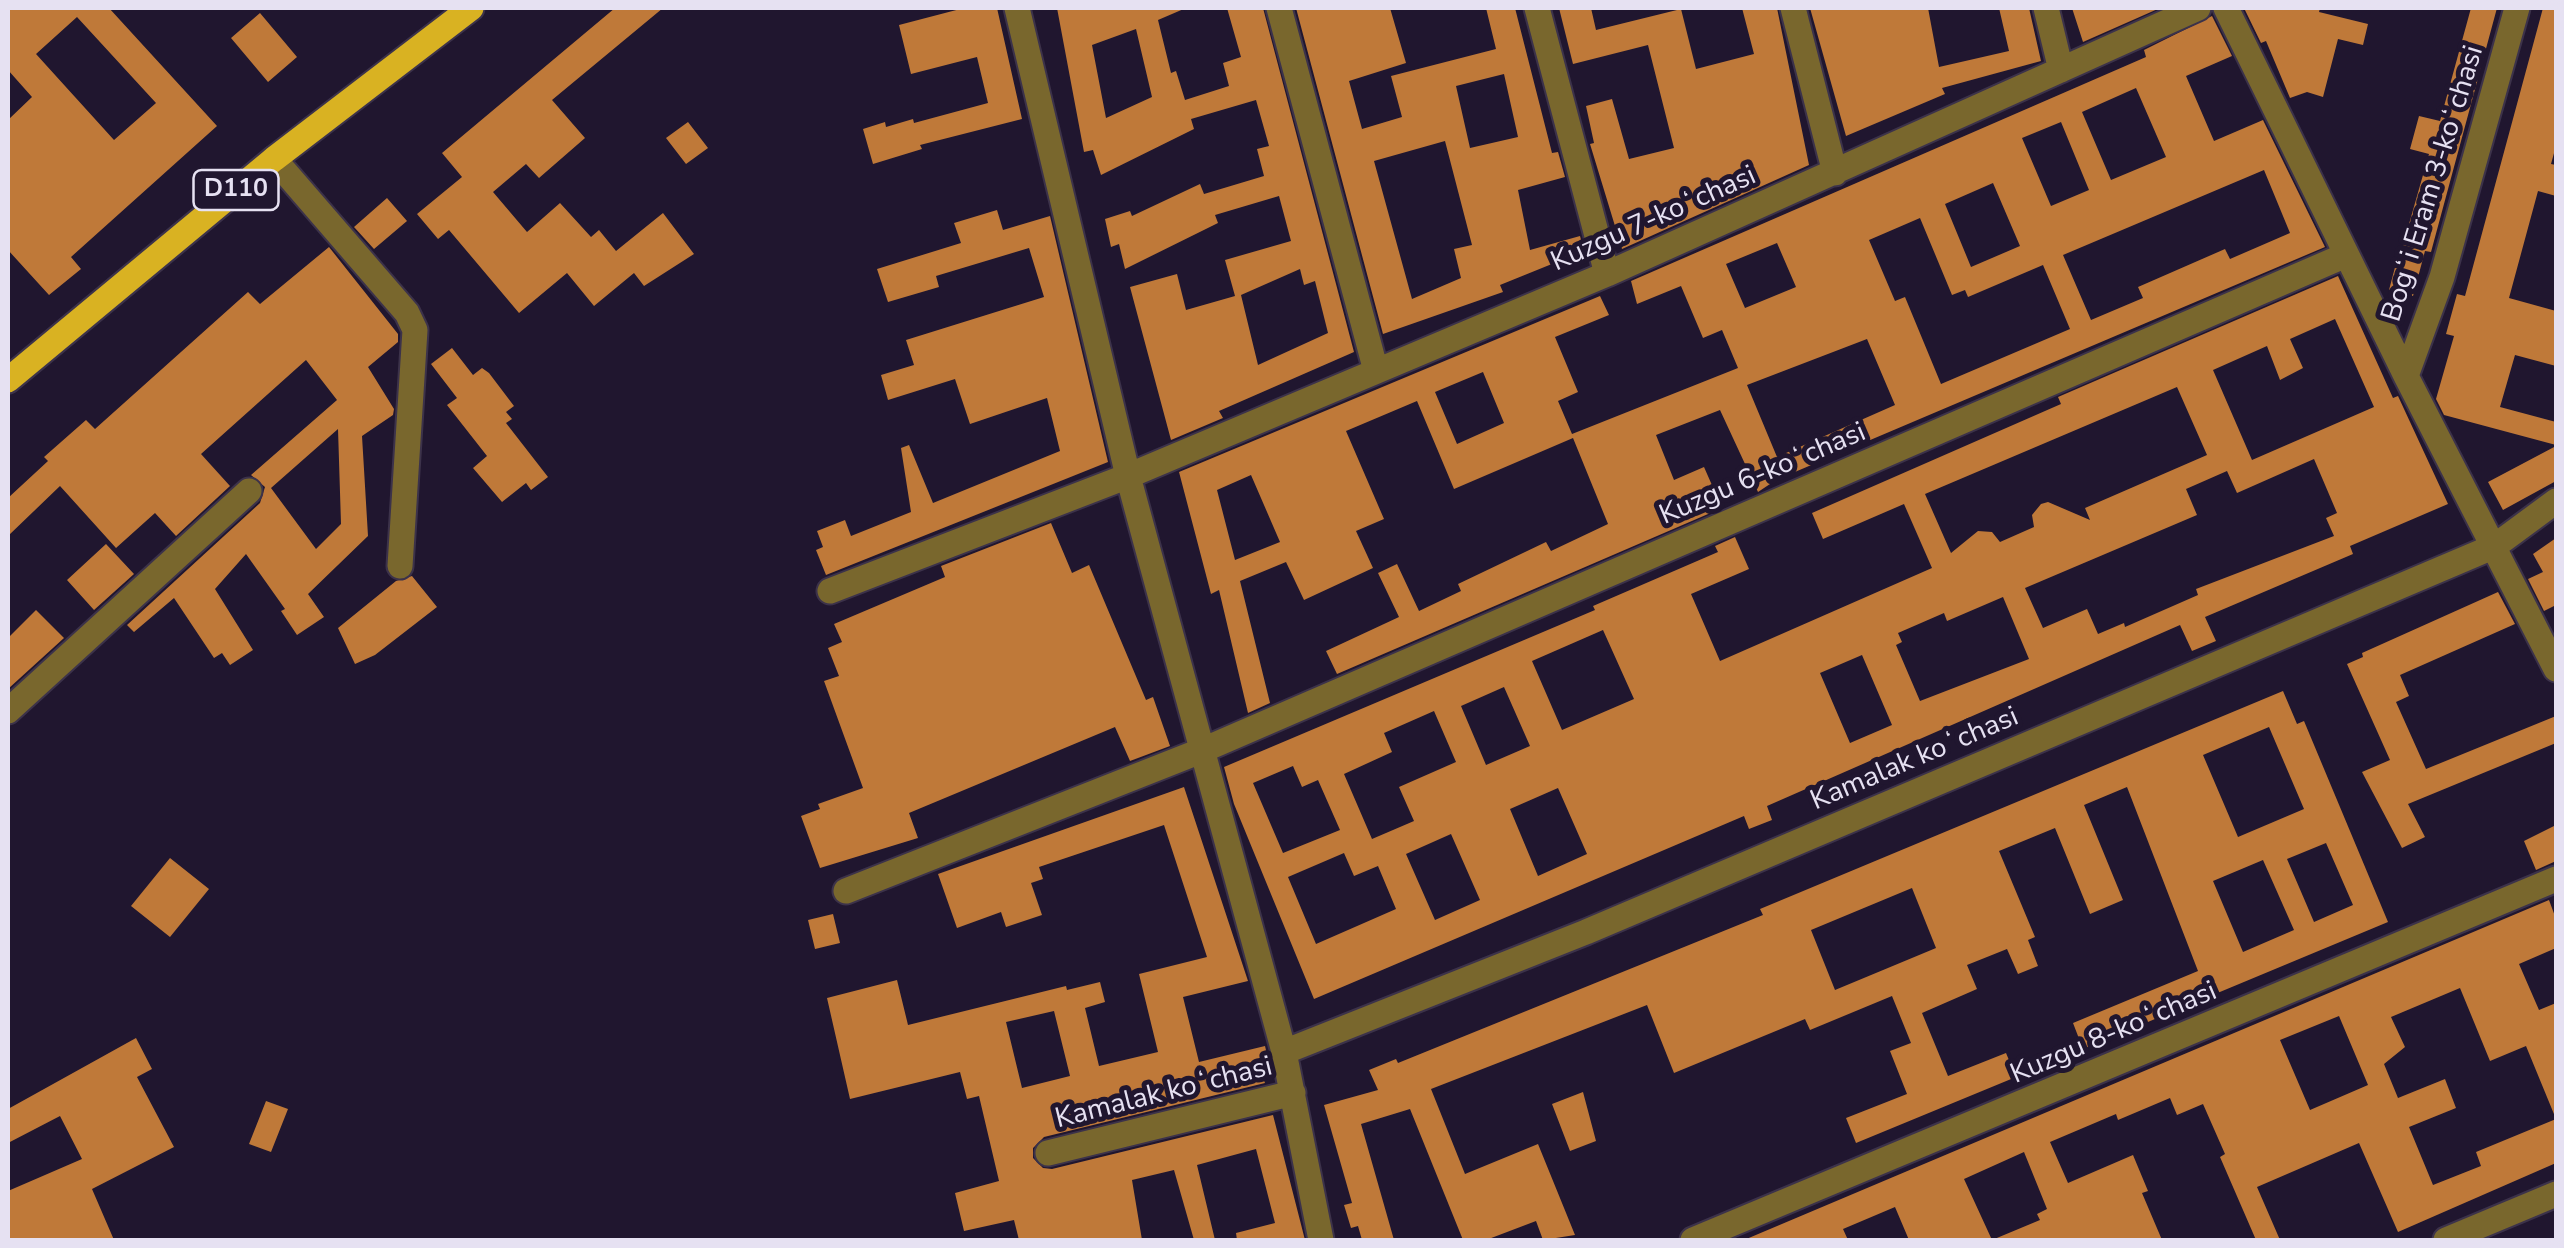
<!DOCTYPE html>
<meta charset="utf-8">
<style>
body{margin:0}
#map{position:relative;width:2564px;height:1248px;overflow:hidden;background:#20162f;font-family:"Nunito Sans",sans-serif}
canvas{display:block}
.frame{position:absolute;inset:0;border:10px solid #e6e1f2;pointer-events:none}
</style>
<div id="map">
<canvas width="2564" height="1248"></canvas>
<div class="frame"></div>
</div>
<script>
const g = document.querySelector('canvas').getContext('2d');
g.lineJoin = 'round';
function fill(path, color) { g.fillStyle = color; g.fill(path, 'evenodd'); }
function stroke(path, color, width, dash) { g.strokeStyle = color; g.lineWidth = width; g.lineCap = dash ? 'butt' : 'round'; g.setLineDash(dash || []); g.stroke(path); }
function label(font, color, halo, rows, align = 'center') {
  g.font = font + ' "Nunito Sans",sans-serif'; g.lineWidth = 10; g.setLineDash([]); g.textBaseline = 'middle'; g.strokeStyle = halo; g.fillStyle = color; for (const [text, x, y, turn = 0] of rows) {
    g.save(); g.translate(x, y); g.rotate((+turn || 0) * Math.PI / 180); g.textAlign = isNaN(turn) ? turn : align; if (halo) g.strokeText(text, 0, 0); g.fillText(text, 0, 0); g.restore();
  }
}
const building = new Path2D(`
 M8 8H109L217 126 71 257 81 269 49 295 8 250V120L32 97 8 70ZM77 17 156 103 114 140 36 54Z
 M615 8H663L552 100 585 138 539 178 526 164 493 192 527 232 560 203 591 237 599 230 616 251 663 213 694 254 644 286 634 273 594 306 567 273 519 313 449 230 438 239 417 214 462 177 442 153Z
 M964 8H997L1022 119 920 145 922 149 873 164 863 129 885 122 886 127 913 119 914 123 988 103 977 57 911 74 899 25Z
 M1057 8H1186L1158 20 1171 73 1176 71 1185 100 1229 86 1223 63 1241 57 1227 8H1263L1354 352 1219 411 1223 418 1171 440 1130 287 1177 274 1186 310 1235 296 1225 260 1291 241 1279 196 1215 215 1218 223 1125 269 1119 244 1111 247 1105 219 1130 211 1132 216 1200 184 1204 194 1264 176 1257 149 1269 146 1256 100 1191 119 1194 129 1101 175 1093 150 1084 152ZM1136 29 1152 97 1106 118 1092 45ZM1300 269 1304 285 1315 281 1328 333 1258 365 1241 295Z
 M1296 8H1390L1406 63 1349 81 1362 129 1402 117 1391 76 1496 49 1486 8H1515L1552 153 1558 152 1565 177 1518 190 1530 250 1580 236 1584 251 1500 285 1503 292 1383 334ZM1504 74 1518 137 1470 148 1456 86ZM1445 141 1472 245 1454 249 1461 278 1412 299 1374 161Z
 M1559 8H1591L1596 30 1681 9 1696 69 1754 54 1742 8H1777L1809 165 1622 249 1590 144 1594 143 1586 106 1612 99 1629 159 1674 148 1648 45 1573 64Z
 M1810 8H1928L1939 67 2009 51 1999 8H2029L2041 61 1942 88 1945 94 1846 136Z
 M2072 8H2160L2083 42Z
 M2244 8H2320L2319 12 2368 24 2363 45 2338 39 2323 97 2307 92 2290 98 2266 41 2261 43Z
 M2471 8H2497L2431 252 2425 251 2413 296 2389 290 2398 256 2415 248 2403 245 2429 154 2410 149 2419 116 2440 121Z
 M2543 8H2556V146L2551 164 2556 165V196L2538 191 2509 298 2556 311V366L2515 355 2500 407 2556 422V445L2444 415 2436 399 2454 336 2446 334 2457 294 2465 296Z
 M260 13 297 57 268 82 231 38Z
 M2212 16 2232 56 2186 76 2214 141 2263 120 2325 247 1776 480 1758 492 1720 410 1656 435 1674 480 1704 467 1722 508 1337 674 1326 651 1399 617 1378 573 1397 564 1419 611 1461 591 1458 584 1546 542 1551 551 1608 524 1573 438 1454 489 1417 401 1346 431 1384 519 1356 531 1373 568 1304 600 1286 562 1240 581 1270 703 1248 713 1219 590 1211 594 1179 472 1600 296 1609 315 1555 337 1578 392 1558 401 1572 434 1738 368 1722 330 1703 338 1681 286 1637 304 1631 281 2146 57 2144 50ZM2136 88 2166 157 2111 180 2082 112ZM2061 122 2089 190 2051 206 2022 138ZM2264 170 2290 233 2230 259 2225 249 2138 287 2143 298 2091 320 2063 255ZM1993 183 2020 246 1971 267 1945 204ZM1920 218 1952 295 1965 290 1968 297 2043 265 2070 329 1941 384 1905 297 1895 301 1869 240ZM1777 243 1796 287 1745 308 1726 264ZM1867 339 1895 405 1777 457 1747 385ZM1483 372 1504 423 1457 444 1435 392ZM1251 475 1280 542 1235 560 1217 490Z
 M688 122 708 148 686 164 666 138Z
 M387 198 407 221 374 249 354 227Z
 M997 210 1003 230 1050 216 1108 462 826 575 816 550 823 547 817 531 845 520 851 536 911 512 901 448 909 445 933 503 1060 451 1047 398 970 424 955 379 888 400 881 375 914 365 906 340 1044 297 1029 248 936 276 939 287 888 302 877 269 961 243 954 223Z
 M329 247 398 334V342L368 367 394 409 393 415 362 436 368 536 308 594 324 617 297 635 281 611 285 609 246 554 215 589 253 650 230 665 222 653 214 658 174 598 134 632 127 625 260 503 265 487 251 475 337 400 306 360 201 454 230 486 176 536 155 513 116 548 60 486 8 536V498L48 461 44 457 86 420 95 429 248 292 260 304ZM338 429 341 524 316 549 271 488Z
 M2338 276 2393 398 2398 396 2448 504 2350 546 2353 554 2205 617 2216 641 2192 651 2180 625 1767 806 1772 820 1749 829 1744 816 1314 999 1234 804 1224 767 1595 610 1593 606 1718 552 1715 546 1735 537 1749 569 1691 594 1720 661 1932 568 1904 504 1823 539 1812 513 2061 404 2058 397ZM2335 319 2374 407 2252 460 2213 370 2267 346 2280 380 2303 368 2290 339ZM2177 387 2207 455 2085 508 2090 520 2048 502 2041 504 2032 515 2034 527 2000 542 1992 532 1978 531 1951 553 1925 494ZM2314 459 2337 513 2326 518 2334 536 2196 589 2198 595 2125 627 2124 623 2098 634 2087 609 2043 628 2025 588 2197 515 2186 489 2227 471 2237 493ZM2003 597 2029 659 1920 701 1896 645 1902 642 1898 633 1944 613 1947 621ZM1603 630 1634 699 1562 730 1532 661ZM1862 655 1892 725 1850 743 1820 673ZM1504 687 1530 746 1486 765 1461 706ZM1434 711 1456 762 1399 787 1414 821 1372 839 1344 774 1392 752 1384 733ZM1293 766 1302 787 1318 780 1340 830 1283 853 1253 783ZM1558 788 1587 854 1538 876 1510 809ZM1451 834 1480 900 1435 920 1406 854ZM1344 853 1354 876 1378 866 1396 909 1316 944 1288 877Z
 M452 348 473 375 482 368 489 373 514 406 506 412 512 419 506 423 548 477 531 490 526 483 502 502 473 468 487 456 447 405 457 398 431 364Z
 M2556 446V481L2503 510 2488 482Z
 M1051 523 1072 573 1089 565 1146 700 1153 697 1170 746 1130 761 1115 727 909 813 918 838 820 868 801 816 820 809 818 804 863 788 824 681 839 676 828 648 842 642 834 624 945 577 941 566Z
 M2556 538V605L2544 611 2528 579 2543 572 2533 554Z
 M106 544 134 574 94 610 67 580Z
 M412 576 437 607 375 655 355 664 338 628 396 581Z
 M2498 592 2515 624 2400 675 2409 696 2396 702 2426 769 2556 716V743L2408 804 2425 837 2402 848 2362 772 2390 760 2347 664 2363 657 2362 653Z
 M36 610 64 638 8 689V638Z
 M2283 691 2297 724 2304 721 2388 922 2083 1049 2073 1023 2198 971 2127 787 2084 805 2123 900 2090 914 2055 828 1999 851 2035 937 2028 940 2038 966 2018 974 2007 949 1967 965 1977 989 1922 1013 1948 1076 2006 1053 2016 1077 1856 1143 1846 1118 1907 1094 1890 1051 1911 1043 1892 996 1810 1030 1805 1019 1674 1073 1647 1005 1431 1089 1465 1174 1538 1144 1575 1235 1543 1240 1536 1221 1486 1240H1463L1410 1109 1361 1124 1394 1240H1362L1358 1226 1351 1228 1344 1205 1352 1203 1324 1105 1378 1090 1369 1070 1396 1059 1398 1063 1763 915 1760 909ZM2269 727 2304 809 2238 837 2203 755ZM2326 843 2353 905 2314 922 2287 859ZM2263 860 2294 930 2243 952 2213 881ZM1912 888 1936 948 1835 990 1811 930Z
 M1184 787 1248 981 1183 997 1199 1062 1265 1046 1272 1076 1263 1078 1265 1083 1044 1137 1033 1148V1158L1043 1168 1052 1169 1273 1115 1305 1240H1237L1236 1233 1275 1223 1256 1149 1197 1165 1215 1240H1194L1174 1170 1132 1180 1142 1240H1019L1014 1220 964 1231 955 1193 999 1181 979 1096 967 1099 960 1072 850 1099 827 998 897 980 908 1025 1066 986 1067 990 1100 982 1105 1002 1085 1008 1099 1066 1158 1052 1139 974 1207 957 1164 825 1039 867 1043 879 1031 883 1042 915 1006 927 1001 912 957 928 938 874ZM1054 1011 1070 1076 1022 1088 1006 1022Z
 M2556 825V861L2536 870 2524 841Z
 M170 858 209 889 170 937 131 906Z
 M2549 900 2556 919V948L2519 964 2539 1010 2556 1003V1163L2398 1232 2359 1143 2257 1187 2280 1240H2256L2220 1157 2225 1154 2203 1104 2177 1115 2170 1098 2118 1120 2116 1114 2050 1142 2068 1183 2133 1155 2148 1191 2142 1193 2162 1240H1909L1895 1207 1843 1229 1848 1240H1744ZM2460 988 2490 1061 2526 1046 2556 1119 2476 1152 2481 1166 2433 1185 2409 1127 2456 1108 2445 1079 2398 1098 2384 1064 2405 1047 2391 1017ZM2339 1016 2368 1085 2310 1110 2280 1040ZM2024 1152 2047 1209 2037 1214 2040 1220 1992 1240 1964 1179Z
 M833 914 840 943 815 949 808 920Z
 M136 1038 152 1069 137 1077 174 1147 92 1189 114 1240H8V1191L82 1159 60 1116 8 1143V1109Z
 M1583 1092 1596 1141 1570 1151 1552 1104Z
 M266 1101 288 1109 271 1152 249 1144Z`);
const minor = new Path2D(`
 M1017 8 1128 476 1284 1052 1321 1240
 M1279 8 1376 371
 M1537 8 1607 274
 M1793 8 1835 173
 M2046 8 2061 70
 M2226 8 2406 376 2556 669
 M274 159 407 313 415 330 400 566
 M2406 376 2442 277 2517 8
 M830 591 1128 476 1607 274 2198 8
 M8 711 249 491
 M846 891 1203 750 2346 255
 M1284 1052 1586 932 2495 546 2556 501
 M1048 1153 1293 1093
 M1693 1240 2556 879
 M2446 1240 2556 1194`);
const major = new Path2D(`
 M8 380 274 159 471 8`);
const shields = [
 [236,190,85]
];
const shieldNames = [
 ["D110",236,190]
];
const streetNames = [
 ["Bogʻi Eram 3-koʻchasi",2434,184,-73],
 ["Kuzgu 7-koʻchasi",1654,220,-24],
 ["Kuzgu 6-koʻchasi",1763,475,-23],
 ["Kamalak koʻchasi",1915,760,-23],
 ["Kuzgu 8-koʻchasi",2114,1034,-23],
 ["Kamalak koʻchasi",1164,1094,-14]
];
fill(building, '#bf7939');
stroke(minor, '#3c324a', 29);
stroke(major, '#3c324a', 29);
stroke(minor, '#79672d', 25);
stroke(major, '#d9b222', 25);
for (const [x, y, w] of shields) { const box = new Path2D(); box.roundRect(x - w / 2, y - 20, w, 40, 8); g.fillStyle = '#20162f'; g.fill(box); stroke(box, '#e6e1f2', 2.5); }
label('bold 25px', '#e6e1f2', null, shieldNames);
label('28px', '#e6e1f2', '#20162f', streetNames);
</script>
